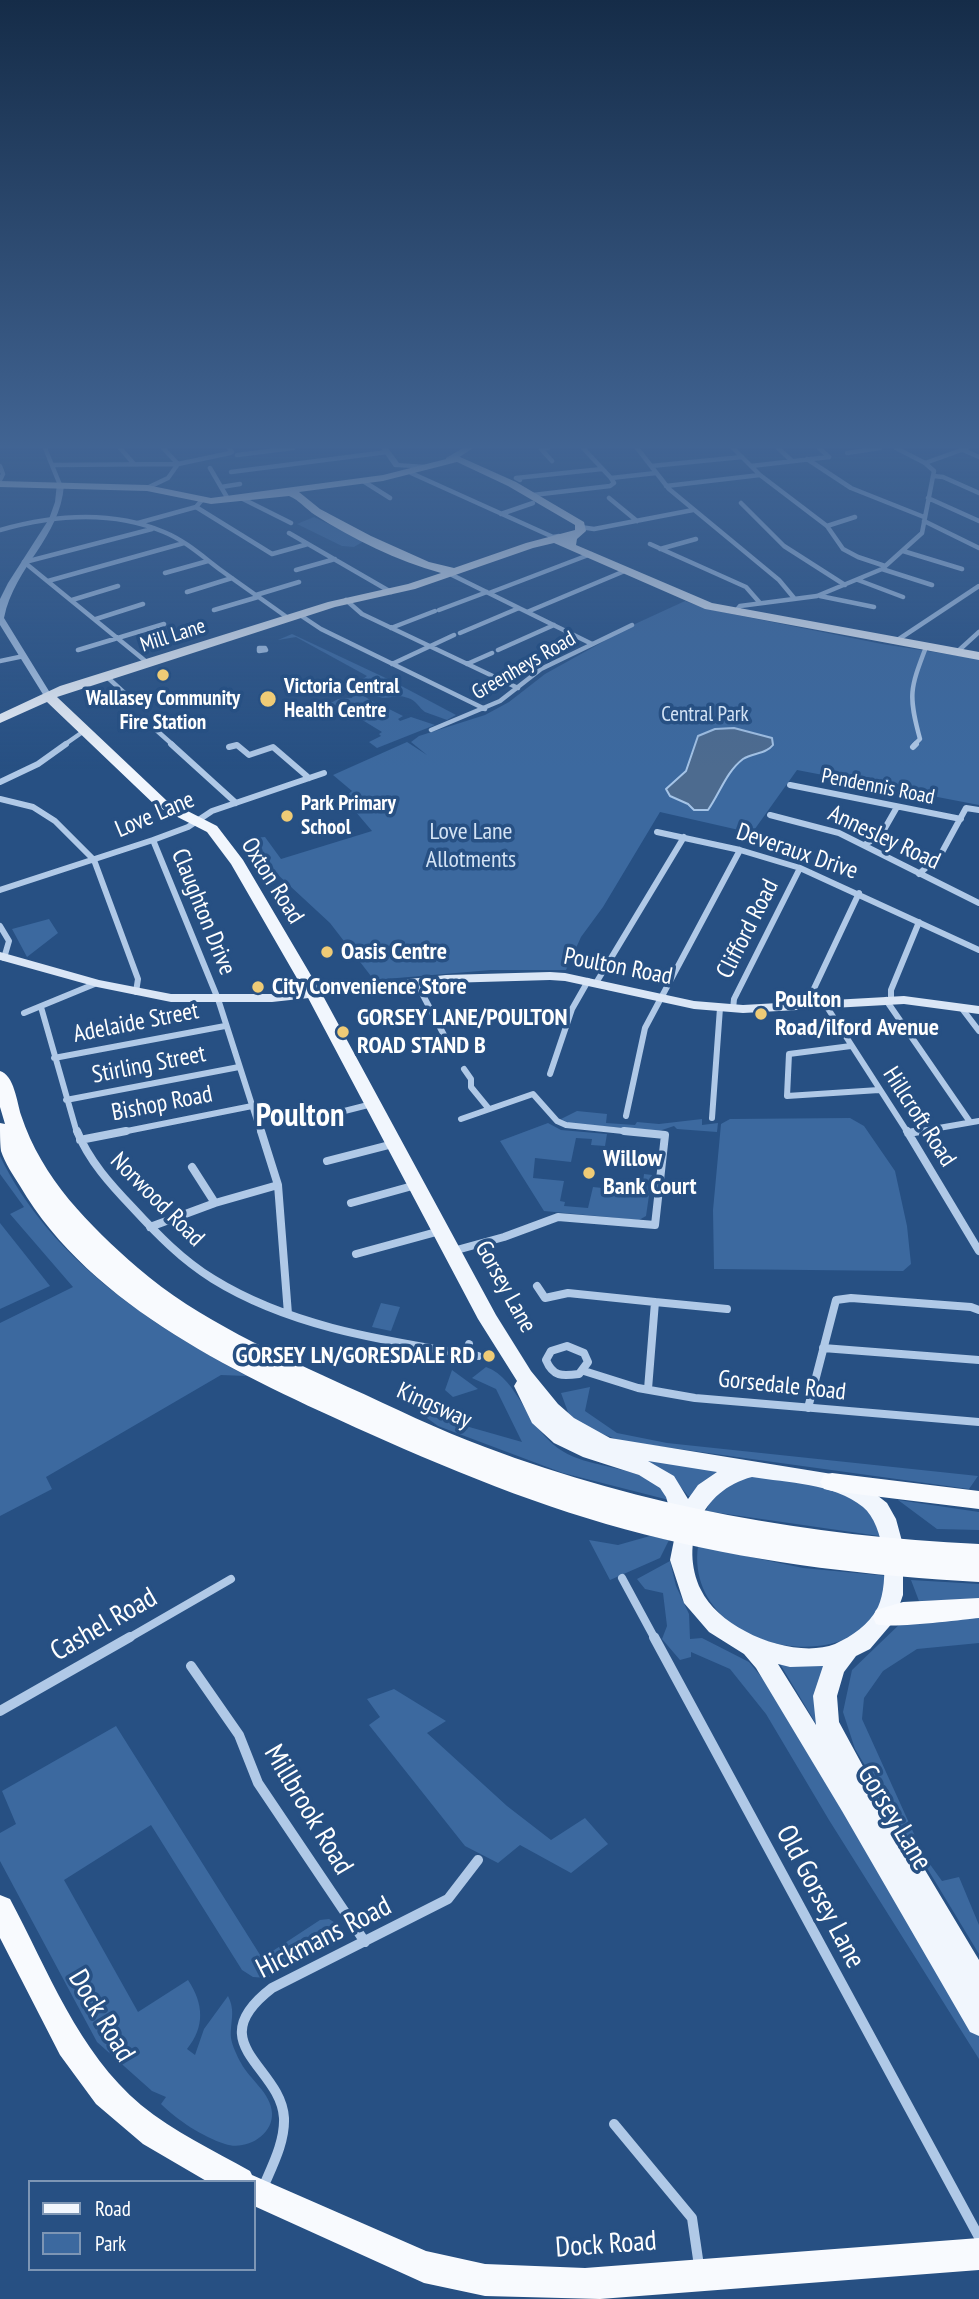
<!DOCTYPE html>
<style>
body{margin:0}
#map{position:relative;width:979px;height:2299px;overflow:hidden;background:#275083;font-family:"PT Sans Narrow",sans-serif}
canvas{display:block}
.legend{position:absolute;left:28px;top:2180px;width:228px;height:91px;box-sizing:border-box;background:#275083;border:2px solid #7d96b5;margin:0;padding:9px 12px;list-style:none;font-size:21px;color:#fff}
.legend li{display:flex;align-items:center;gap:14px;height:35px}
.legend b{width:35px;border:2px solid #7d96b5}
</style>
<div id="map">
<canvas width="979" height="2299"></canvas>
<ul class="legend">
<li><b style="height:9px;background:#f1f6fd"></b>Road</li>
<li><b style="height:19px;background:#3c699f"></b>Park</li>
</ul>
</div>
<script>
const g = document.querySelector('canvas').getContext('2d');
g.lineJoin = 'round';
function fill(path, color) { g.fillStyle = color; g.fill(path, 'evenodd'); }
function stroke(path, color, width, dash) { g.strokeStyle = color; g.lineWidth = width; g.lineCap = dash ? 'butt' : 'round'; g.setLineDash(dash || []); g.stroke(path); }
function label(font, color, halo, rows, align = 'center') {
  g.font = font + ' "PT Sans Narrow",sans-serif'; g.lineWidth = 7; g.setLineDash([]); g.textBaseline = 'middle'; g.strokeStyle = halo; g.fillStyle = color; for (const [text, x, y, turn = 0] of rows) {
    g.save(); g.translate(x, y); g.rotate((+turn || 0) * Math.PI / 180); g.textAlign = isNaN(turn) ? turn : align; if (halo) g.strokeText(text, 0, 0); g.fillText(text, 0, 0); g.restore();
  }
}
const green = new Path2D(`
 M314 517 364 541 354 547 342 546 297 524Z
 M685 601 707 609 882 644 979 659V805L797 770 752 833 660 812 603 907 581 937 566 970H491L374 980 330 923 276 873 253 838 265 837 281 859 372 831 344 798 352 791 333 775 407 742 427 755 411 742 419 736 485 715 509 702 545 674 635 624Z
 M292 634 392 681 456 715 447 720C440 717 432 715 425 712 419 708 416 700 408 698 394 693 389 701 376 696L390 690 382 686 362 695 377 704 361 711 376 719 385 715 380 712 389 709 403 716 398 719 400 721 411 717 435 725 377 748 369 742 381 736 379 734 382 732 341 707 329 704 338 699 352 698 356 690 367 686V681L363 679 367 676 296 637 278 640Z
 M49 919 58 933 27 957 12 929Z
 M577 1111 607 1114 606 1123 635 1125 637 1122 659 1124 702 1119V1125L718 1123 717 1132 677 1129 674 1126 659 1131 568 1123 561 1119Z
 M850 1118 864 1126 895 1171 907 1226 911 1264 903 1271 714 1269 713 1210 721 1124 730 1119Z
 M548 1123 561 1130 607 1134 605 1146 591 1145 592 1139 576 1138 571 1162 535 1158 533 1178 564 1181 560 1201 565 1202 564 1206 588 1208 593 1187 630 1191 631 1182 643 1183 644 1174 652 1175 646 1216 639 1220 544 1211 500 1141Z
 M0 1156C49 1258 150 1325 247 1376L221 1375 46 1477 52 1489 0 1516V1323L73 1287 10 1214 24 1207 0 1174Z
 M0 1223 50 1286 0 1309Z
 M381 1303 400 1307 391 1331 372 1327Z
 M486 1367C519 1378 527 1431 564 1452 596 1471 650 1464 669 1500L563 1473 438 1426 420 1413 522 1442 496 1389 472 1378Z
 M452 1370 478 1389 453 1397 445 1390Z
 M590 1387 585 1411 617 1433 667 1443 978 1476 969 1489 621 1441 592 1430 569 1415 561 1393Z
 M625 1456 725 1470 693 1497 688 1496C671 1473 651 1466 625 1456Z
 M755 1476 837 1488 858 1495 886 1537 706 1511C716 1485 729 1482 755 1476Z
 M898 1500 979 1512V1530L937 1529Z
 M650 1536 669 1540 660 1558 610 1580 589 1540 618 1545Z
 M698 1546 803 1568 888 1576C885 1594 882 1612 869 1625 860 1635 842 1641 830 1644 768 1658 688 1618 698 1546Z
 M670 1561 676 1586 689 1614 690 1639 702 1638 749 1662 773 1691 979 2036V2059L829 1820 766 1714 730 1669 691 1652V1657L680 1660 662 1639 667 1626 663 1593 645 1589 637 1579Z
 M911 1580 979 1584V1599L919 1601Z
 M979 1615V1643L917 1649 883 1671 864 1698 862 1719 924 1856 942 1881 959 1877 979 1925V1954L855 1749 843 1712 852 1670 904 1620Z
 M833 1661 821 1732 780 1664Z
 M394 1689 446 1721 427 1733 507 1806 551 1840 585 1818 608 1844 571 1873 520 1845 498 1863 465 1846 369 1725 380 1717 367 1699Z
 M116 1726 262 1958 320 1920 329 1919 337 1924 340 1933 338 1943 267 1978 253 1977 242 1970 151 1825 64 1880 138 2012 188 1980C204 2004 205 2027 187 2049L195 2055 204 2029 228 1996C236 2012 230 2021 231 2038 232 2045 237 2056 241 2063 250 2080 271 2093 272 2113 273 2136 245 2151 225 2144 203 2137 177 2120 161 2104L166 2097 152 2091 97 2042 0 1861V1833L16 1824 2 1791Z`);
const water = new Path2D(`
 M734 728 772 738 773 745C766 754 753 753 743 759 726 772 720 793 708 810H694L688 804 670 796 666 789 686 771 698 736 715 729Z`);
const pedestrian = new Path2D(`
 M411 473 553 537 559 536
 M501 514 533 503`);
const minorFar3 = new Path2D(`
 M45 448 60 485
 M120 448 134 464
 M163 448 178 464
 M548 448 541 449 552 461
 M583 448 611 478
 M637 448 669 489 779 580 794 598
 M733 448 760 475 827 526 843 549 858 557 885 566
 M778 448 792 461
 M819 448 829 457
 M963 450 979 457
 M847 453 880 448
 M237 455 293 448
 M807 459 851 488 924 517
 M925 463 967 448
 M52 465 178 464
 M0 466 3 474 0 480
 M651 466 742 457
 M751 466 829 457
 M210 468 228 499
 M231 472 387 452
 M934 476 943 477 979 493
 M520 480 516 478 602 469
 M363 481 390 498
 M666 486 760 475
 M221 487 240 484
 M147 488 168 478 178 464 230 453 232 452 229 448
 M533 495 610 486 614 483 611 478 656 473
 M241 498 291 523
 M609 498 637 521
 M928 498 979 521
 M741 503 784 546 845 585
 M196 507 272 554 308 544
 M924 521 979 548
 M138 523 196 507 202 500
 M827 526 855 517
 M580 527 594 529 693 510
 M0 530C53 515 112 510 164 532 186 541 203 557 222 571 244 587 266 602 288 618
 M289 533 391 592
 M650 544 746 587 760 603
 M660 549 696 539
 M903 551 962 569
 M24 562 149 664
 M25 562 152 529
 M882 569 932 585
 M296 570 335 559
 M165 573 208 561
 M452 575 592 644
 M858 580 903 597
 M48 581 184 543
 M187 592 232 578
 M489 593 591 554
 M256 595 299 582
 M820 596 874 607
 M72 600 118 586
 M346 600 362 614 518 688
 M214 610 258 597
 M439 610 487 592
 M736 611 740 606 817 596 882 569 922 533 934 471 925 463 896 448
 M527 612 627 570
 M300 615 321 629 485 709
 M96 619 143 604
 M391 628 435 611
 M460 633 519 608
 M896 641 979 586
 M259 648H265L266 650 259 651Z
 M78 650 164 624
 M498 650 554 625
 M957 652 979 632
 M0 661 24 656
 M392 664 454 635
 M467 664 492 653
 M107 677 130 698
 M123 702 138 698
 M155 729 173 745
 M431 730 500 701 541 669 632 625
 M64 745 84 731
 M914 745 920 739C908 695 910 689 926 647`);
const minorFar2 = new Path2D(`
 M171 744 236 803
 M229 747 237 745 249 755 273 747 309 778
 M913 747 916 744
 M0 782 38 764 66 744
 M790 785 961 819
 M0 799 33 807 55 821 94 860 138 979 136 992
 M770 815 839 833 979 903
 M657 832 740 850 800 868 979 950
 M153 840 218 999 261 1133
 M864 845 881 835 897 807
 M919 874 941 854 966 808 979 810
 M0 890 153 840 188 827 212 811 324 773
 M0 926 9 941 4 958
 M416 982 453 1052
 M596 983 684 837
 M886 1000 970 1122
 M891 1000V990L919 922
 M825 1004 908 1133
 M809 1005 810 997 859 893
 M41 1007 77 1133
 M733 1009 734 999 800 868
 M963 1010 979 1031
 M24 1013 97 983
 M851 1046 789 1054 787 1096 879 1090
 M54 1058 225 1026
 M464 1069 471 1079V1087L489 1109
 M550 1074 572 1009 588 981
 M66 1100 239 1067
 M626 1116 645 1028 740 850
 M712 1118 720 1008
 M461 1119 533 1094 557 1121 566 1125 642 1133
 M309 1120 372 1104
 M117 1133 252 1106
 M910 1133 979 1121`);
const minorFar1 = new Path2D(`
 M77 1131C89 1161 111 1185 133 1208 157 1234 182 1260 213 1279 292 1328 388 1341 478 1356
 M261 1131 278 1185 288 1314
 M907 1131 979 1251
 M908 1133 920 1131
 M80 1140 126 1131
 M327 1161 393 1144
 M192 1167 215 1203
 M351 1203 416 1185
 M150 1227 215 1203 278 1185
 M453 1251 504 1237 558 1217 655 1225 665 1135 624 1131
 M356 1254 440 1231
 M537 1286 545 1298 568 1293 655 1302
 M567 1346 584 1353 588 1362 579 1374C562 1376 553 1377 546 1360L551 1351Z
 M823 1348 979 1360
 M466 1354 469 1344
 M584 1371 638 1388 695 1398 979 1422
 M648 1389 655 1302 727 1309
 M808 1408 836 1300 851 1298 971 1307 979 1310
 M622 1578 655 1639
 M127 1639 231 1579`);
const minor = new Path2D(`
 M654 1637 979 2237
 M191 1666 239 1735 258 1783 365 1942
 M0 1711 130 1637
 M614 2124 692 2218 699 2266
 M262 2190C271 2168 285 2143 284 2118 281 2066 199 2044 272 1988L448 1899 478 1860`);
const tertiary = new Path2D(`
 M381 448H388L399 463 428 465 432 467 428 469 394 467Z
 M57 483 64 485C60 539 15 565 4 618L52 696 48 699 44 696 0 625V599L8 583 49 519 55 502Z`);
const secondary = new Path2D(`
 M463 448H473L452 462H446V458Z
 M0 952 99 980 171 994H272L446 975 550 972 565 973 694 1001 743 1005 904 996 979 1006V1014L904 1004 743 1013 694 1009 565 981 550 980 446 983 272 1002H171L97 987 0 960Z`);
const primary = new Path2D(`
 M458 456 516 482 584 522 586 531 577 539 576 545 712 603 979 652V660L705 609 554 543 533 548 415 589 335 607 57 697 166 800 217 826 243 860 322 994 496 1315 531 1371 558 1404 574 1418 610 1438 832 1474 868 1488 887 1503 896 1519 903 1545V1595L894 1621 870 1649 856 1656 844 1672 837 1696 839 1722 865 1770 979 1960V2036L970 2032 842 1811 756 1668 744 1654 709 1632 684 1603 670 1560 676 1530 666 1497 660 1488 639 1475 583 1457 554 1443 532 1423 514 1386 517 1381 478 1319 306 994 231 864 207 832 156 806 47 702 0 723V714L60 686 328 602 408 584 441 573C397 561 353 539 315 515 306 509 299 500 289 496L211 504 147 491 0 487V481L147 485 211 498 383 475ZM457 462 508 486 575 525V530L526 543 454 568 429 562 371 536 320 509 299 492 383 481ZM648 1461 717 1472 698 1485 688 1499 674 1476ZM752 1477C788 1483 833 1483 863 1507 885 1525 890 1582 878 1607 869 1625 852 1636 835 1644 794 1660 720 1630 701 1590 679 1544 701 1490 752 1477ZM778 1664 790 1667 823 1666 813 1696 816 1725Z`);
const trunk = new Path2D(`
 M0 1071C14 1075 17 1102 21 1115 42 1179 89 1225 138 1268 198 1320 277 1354 348 1387 393 1407 438 1430 485 1447 644 1507 809 1536 979 1544V1582C872 1576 767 1564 663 1539 561 1515 464 1476 368 1433 244 1377 91 1308 20 1186 13 1175 5 1163 1 1151 0 1143 0 1132 0 1123L5 1124 0 1107Z
 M832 1473 979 1491V1509L832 1491 824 1489 820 1482 824 1475Z
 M979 1598V1618C960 1620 889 1629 876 1624L873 1617 876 1610 903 1602Z
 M0 1895 10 1899C48 1970 78 2052 141 2105 174 2132 213 2150 250 2171L252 2175 426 2251 485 2264 585 2268 979 2238V2270L600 2299 485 2296 424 2283 254 2206V2182H208L143 2144 96 2104 60 2055 0 1938Z`);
const markers = [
 [163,675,7,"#efcb76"],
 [268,699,9,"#efcb76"],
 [287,816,7,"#efcb76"],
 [327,952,7,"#efcb76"],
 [258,987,7,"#efcb76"],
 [761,1014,7,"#efcb76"],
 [343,1032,7,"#efcb76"],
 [589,1173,7,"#efcb76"],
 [489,1356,7,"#efcb76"]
];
const farStreetnames = [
 ["Mill Lane",173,636,-18],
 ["Greenheys Road",524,666,-30],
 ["Pendennis Road",878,787,11]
];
const farPoinames = [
 ["Victoria Central",284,687],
 ["Health Centre",284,711],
 ["Wallasey Community",163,699,"center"],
 ["Fire Station",163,723,"center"],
 ["Park Primary",301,804],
 ["School",301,828]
];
const farParknames = [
 ["Central Park",705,715]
];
const streetNames = [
 ["Love Lane",155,815,-23],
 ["Annesley Road",884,838,25],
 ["Deveraux Drive",797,852,19],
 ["Oxton Road",272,881,58],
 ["Claughton Drive",203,912,68],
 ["Clifford Road",748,929,-63],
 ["Poulton Road",618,967,11],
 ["Adelaide Street",136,1023,-11],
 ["Stirling Street",149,1065,-11],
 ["Bishop Road",162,1104,-11],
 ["Hillcroft Road",919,1117,57],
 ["Norwood Road",157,1200,45],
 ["Gorsey Lane",505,1287,61],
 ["Gorsedale Road",782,1386,6],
 ["Kingsway",434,1406,24]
];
const parkNames = [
 ["Love Lane",471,832],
 ["Allotments",471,860]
];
const poiNames = [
 ["Oasis Centre",341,952],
 ["City Convenience Store",272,987],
 ["Poulton",775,1000],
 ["Road/ilford Avenue",775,1028],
 ["GORSEY LANE/POULTON",357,1018],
 ["ROAD STAND B",357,1046],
 ["Willow",603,1159],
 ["Bank Court",603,1187],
 ["GORSEY LN/GORESDALE RD",475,1356,"right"]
];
const nearStreetnames = [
 ["Cashel Road",104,1625,-30],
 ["Millbrook Road",308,1810,59],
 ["Gorsey Lane",894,1818,59],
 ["Old Gorsey Lane",820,1897,62],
 ["Hickmans Road",324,1938,-27],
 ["Dock Road",101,2016,59],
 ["Dock Road",606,2245,-4]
];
const districtNames = [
 ["Poulton",300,1117]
];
fill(green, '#3c699f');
fill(water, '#4d6b8f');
stroke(water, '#a5c4e7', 2);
stroke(pedestrian, '#b0c9e7', 4.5);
stroke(minorFar3, '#b0c9e7', 4.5);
stroke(minorFar2, '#b0c9e7', 6);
stroke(minorFar1, '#b0c9e7', 8);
stroke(minor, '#b0c9e7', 10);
fill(tertiary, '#b0c9e7');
fill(secondary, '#dae6f6');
fill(primary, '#f1f6fd');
fill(trunk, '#f8fafe');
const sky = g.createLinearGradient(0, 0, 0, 770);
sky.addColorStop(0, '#152c48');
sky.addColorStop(0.58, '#416493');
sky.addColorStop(1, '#41649300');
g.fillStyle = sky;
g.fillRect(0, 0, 979, 770);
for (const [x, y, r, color] of markers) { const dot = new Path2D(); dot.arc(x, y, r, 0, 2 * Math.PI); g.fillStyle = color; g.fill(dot); stroke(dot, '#275083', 2.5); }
label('21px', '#fff', '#275083', farStreetnames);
label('bold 21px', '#fff', '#275083', farPoinames, 'left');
label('21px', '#d3e3f5', '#275083', farParknames);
label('24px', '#fff', '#275083', streetNames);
label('24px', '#d3e3f5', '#275083', parkNames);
label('bold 24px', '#fff', '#275083', poiNames, 'left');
label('28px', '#fff', '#275083', nearStreetnames);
label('bold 32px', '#fff', '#275083', districtNames);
</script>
